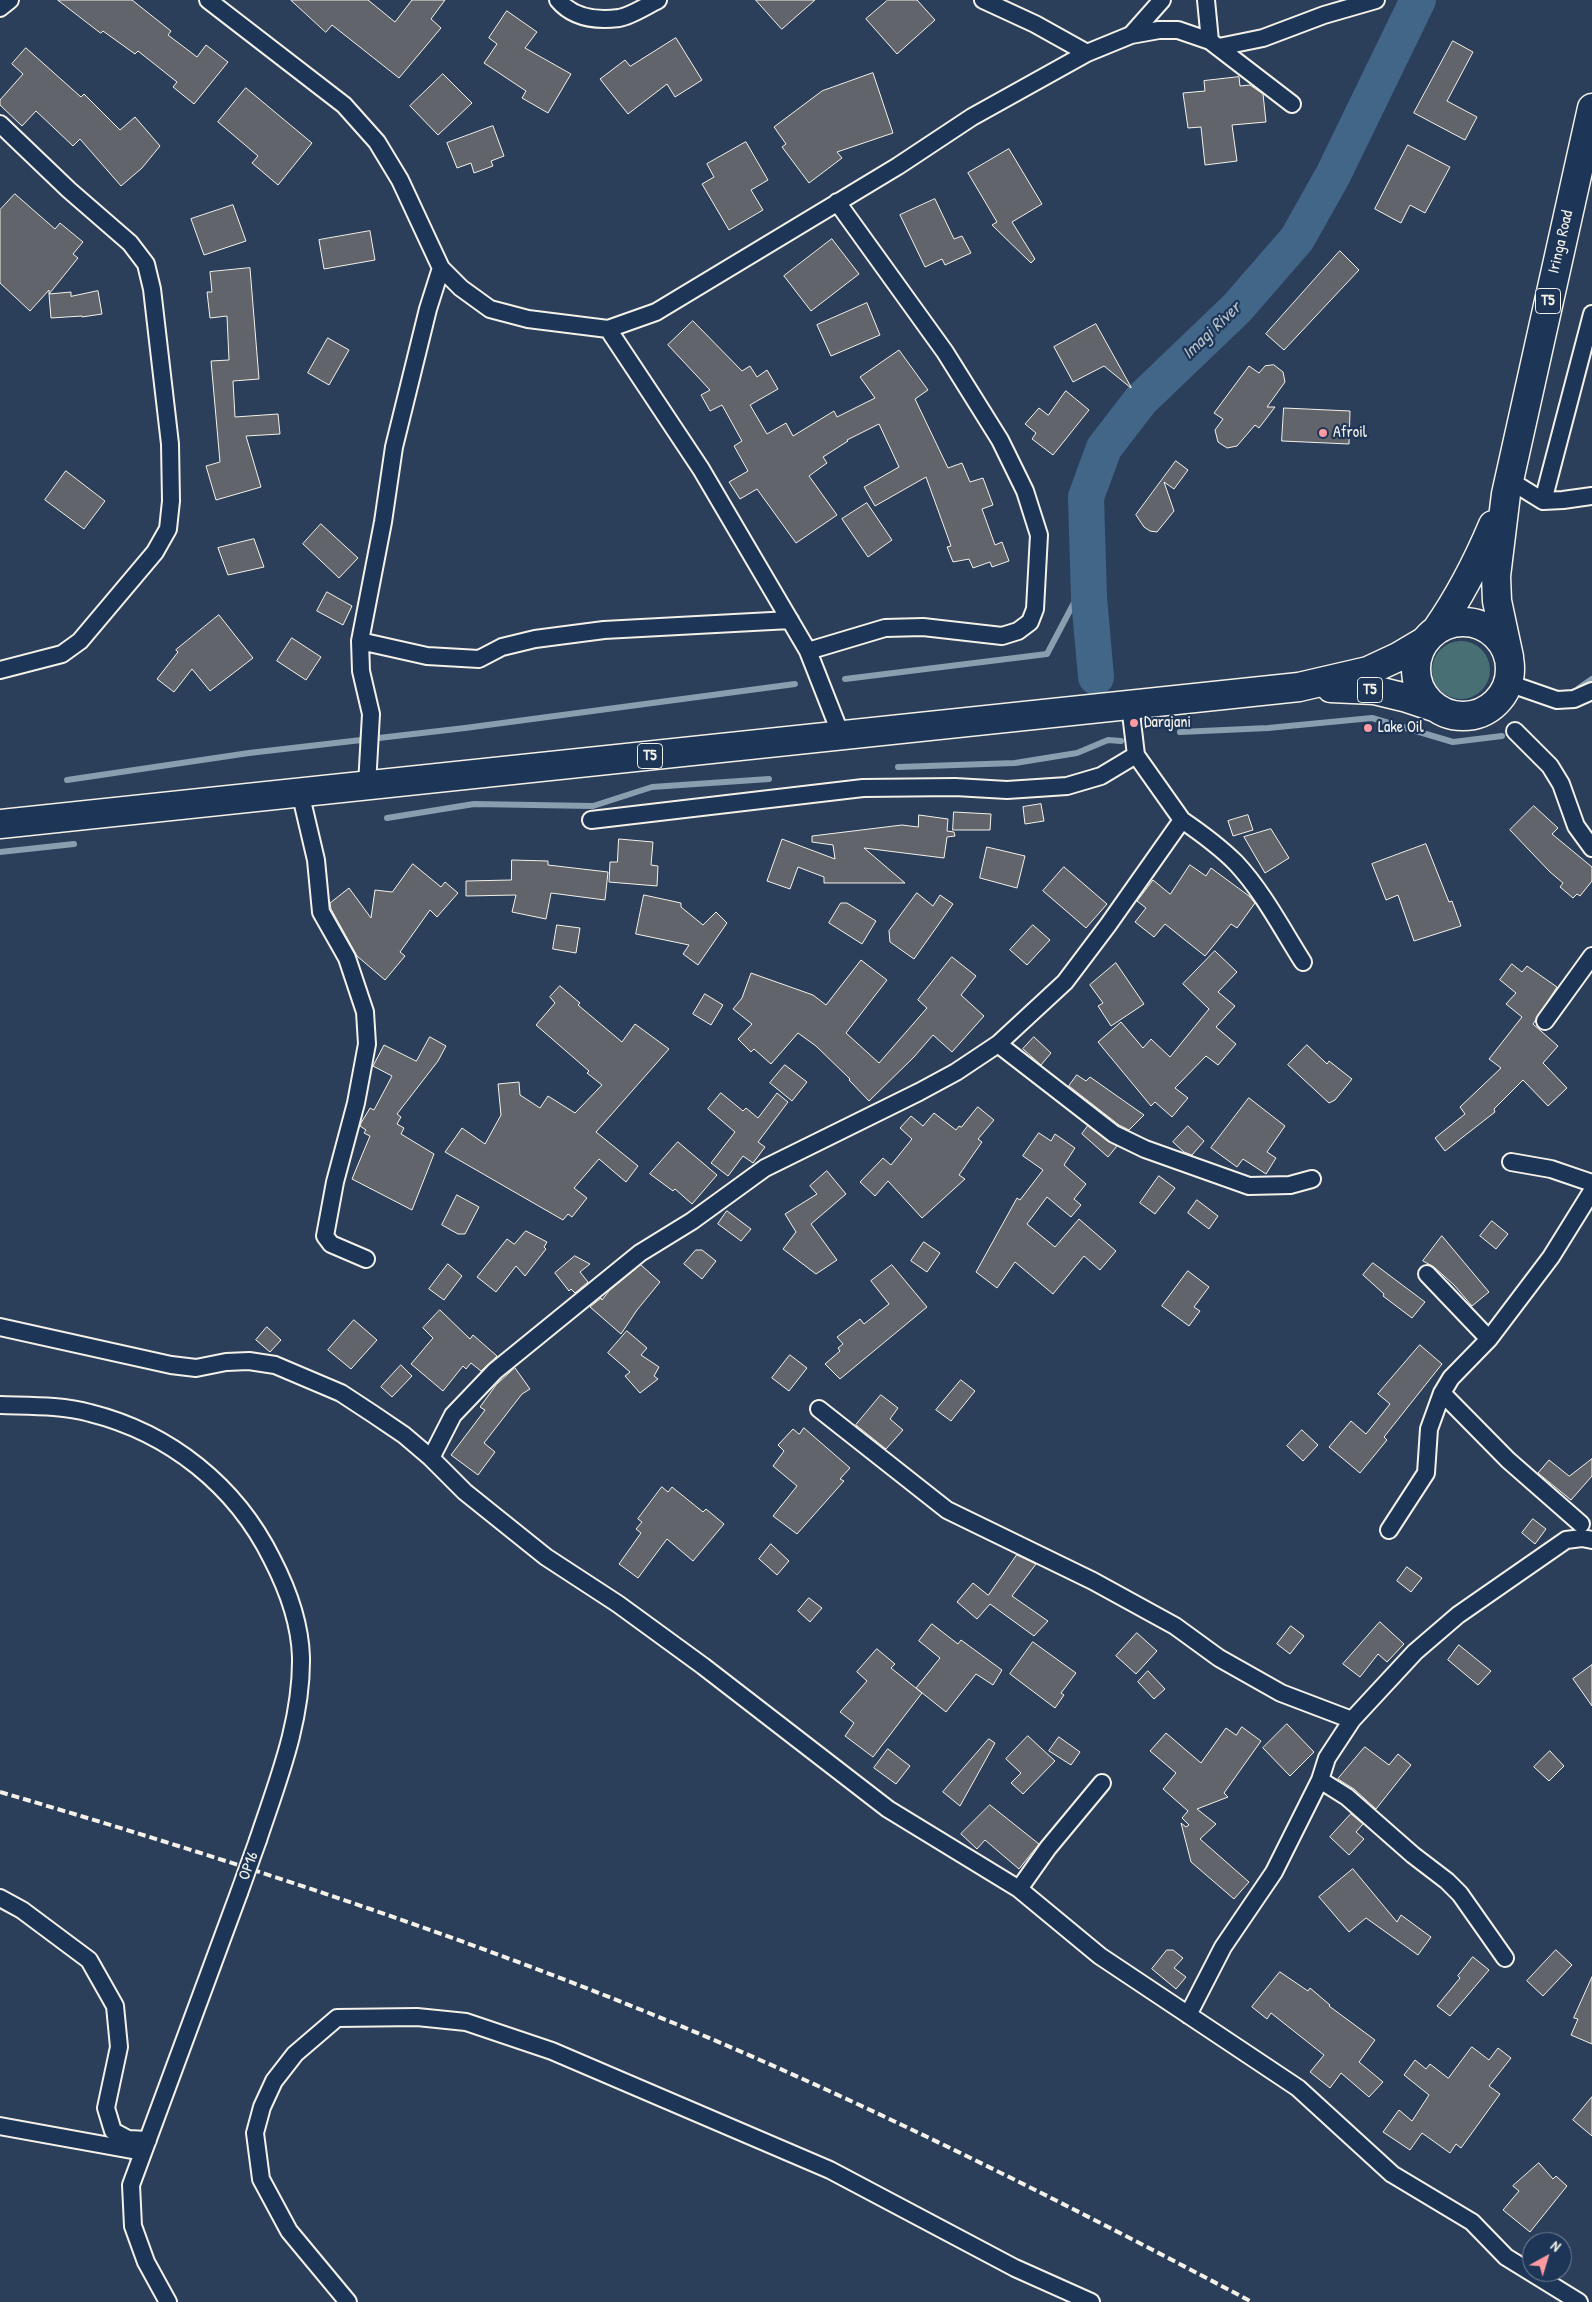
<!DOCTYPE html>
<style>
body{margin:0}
#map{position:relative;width:1592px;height:2302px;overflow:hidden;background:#2b3f5b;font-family:"Patrick Hand",sans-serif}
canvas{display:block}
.north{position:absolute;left:1522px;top:2232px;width:50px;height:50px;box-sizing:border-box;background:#1d3557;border:1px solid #738091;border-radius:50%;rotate:39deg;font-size:14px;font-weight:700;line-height:20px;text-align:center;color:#f4f1e8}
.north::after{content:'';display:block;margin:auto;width:18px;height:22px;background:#ff9aa2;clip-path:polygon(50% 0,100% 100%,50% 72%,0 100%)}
</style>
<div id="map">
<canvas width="1592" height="2302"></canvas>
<div class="north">N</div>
</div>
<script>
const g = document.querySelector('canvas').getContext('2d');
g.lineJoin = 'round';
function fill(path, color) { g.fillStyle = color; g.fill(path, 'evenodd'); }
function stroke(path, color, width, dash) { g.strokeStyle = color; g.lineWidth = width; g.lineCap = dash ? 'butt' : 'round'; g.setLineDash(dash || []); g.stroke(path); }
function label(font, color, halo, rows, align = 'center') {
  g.font = font + ' "Patrick Hand",sans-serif'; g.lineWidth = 4.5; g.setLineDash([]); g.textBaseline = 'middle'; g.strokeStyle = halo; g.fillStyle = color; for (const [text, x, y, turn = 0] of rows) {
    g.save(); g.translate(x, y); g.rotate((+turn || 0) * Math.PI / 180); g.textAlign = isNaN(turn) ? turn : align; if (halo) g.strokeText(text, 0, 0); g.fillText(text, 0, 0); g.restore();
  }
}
const green = new Path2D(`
 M1432 670a29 29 0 1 1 58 0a29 29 0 1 1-58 0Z`);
const stream = new Path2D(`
 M845 679 1047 654 1076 599 1089 598
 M1579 688 1592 679
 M1180 732 1268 728 1372 718 1453 742 1502 736
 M898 767 1015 763 1077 753 1108 740 1121 741
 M67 780 249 753 465 728 795 684
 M387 818 474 804 593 806 652 787 769 779
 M0 852 74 844`);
const river = new Path2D(`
 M1096 677 1089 598 1086 497 1104 448 1141 400 1237 308 1297 239 1333 175 1418 0`);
const building = new Path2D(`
 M58 0H132L171 31 168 35 197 57 206 45 228 62 194 104 173 87 177 82 138 51 135 54 103 31 101 33Z
 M291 0H368L395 22 412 0H445L431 19 441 28 399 78 332 25 326 32Z
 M756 0H815L782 29Z
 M888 0H917L935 20 897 54 866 19Z
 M507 11 537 32 525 48 571 74 548 113 522 98 526 91 484 63 497 44 489 38Z
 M676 38 702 80 675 97 667 84 628 114 600 79 625 60 630 66Z
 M1453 41 1473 52 1447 101 1477 117 1465 140 1414 113Z
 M26 48 81 97 84 94 120 130 135 117 160 146 142 168 121 186 80 139 73 146 36 111 22 126 0 105V100L23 74 12 64Z
 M873 73 893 133 837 152 842 158 809 183 782 147 786 144 774 127 822 91Z
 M443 74 472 103 438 135 410 106Z
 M1239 77 1240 86 1250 85 1263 94 1266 122 1232 125 1237 161 1205 165 1201 127 1188 128 1183 93 1205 91 1204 81Z
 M246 88 312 143 278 185 252 163 258 156 218 122Z
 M493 126 504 156 491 161 493 166 474 173 471 163 457 168 447 143Z
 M746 142 768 180 751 190 763 210 729 230 702 184 714 177 707 164Z
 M1408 145 1450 167 1425 213 1410 205 1401 223 1375 209Z
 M1009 149 1042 204 1012 222 1035 259 1031 263 992 225 997 222 968 173Z
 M15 194 55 229 60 223 83 242 73 254 78 258 49 294V290L30 311 0 283V210Z
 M935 199 954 239 962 236 971 253 945 265 942 259 925 267 900 215Z
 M233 205 246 241 204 255 191 219Z
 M370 231 375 260 324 269 319 240Z
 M832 239 859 274 811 311 784 276Z
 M1340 251 1359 270 1284 350 1266 334Z
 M250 268 259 379 233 381 235 417 278 414 280 434 246 436 261 487 216 500 206 466 220 462 211 361 229 360 227 316 210 318 207 292H212L210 272Z
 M98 291 102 314 82 317V316L51 318 49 294 71 292V296Z
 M867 303 880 335 831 356 817 325Z
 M693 321 742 371 750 366 757 377 767 370 778 389 750 405 767 434 786 423 793 436 834 411 837 417 875 398 860 377 899 350 928 390 915 399 948 468 962 463 970 482 983 478 993 505 982 509 995 545 1002 542 1009 561 992 567 990 562 973 568 969 559 953 562 947 547 951 546 926 477 875 506 864 487 899 467 879 424 847 440 848 441 823 457 827 463 809 476 837 515 796 543 757 489 740 499 729 482 748 471 734 446 742 441 722 405 710 411 701 395 710 390 668 345Z
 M1096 324 1131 387V388L1104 366 1073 382 1054 347Z
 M328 338 349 350 329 385 308 373Z
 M1274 365 1283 372 1285 382 1267 407H1275L1259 428 1255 425 1237 446 1227 448 1218 442 1215 430 1223 419 1214 413 1249 366 1259 373 1265 366Z
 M1066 391 1089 410 1053 455 1032 439 1036 433 1025 424 1039 408 1048 415Z
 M1284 408 1350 411 1349 444 1282 441Z
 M1176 461 1188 470 1174 489 1164 482 1174 511 1157 532 1150 531 1144 527 1136 515Z
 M66 471 105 501 84 529 45 500Z
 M867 503 892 540 868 557 842 519Z
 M321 524 358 558 339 578 303 544Z
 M254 539 264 567 228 575 218 548Z
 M327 592 352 606 343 625 317 611Z
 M219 615 253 658 210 691 192 669 174 692 157 679 178 652 176 650Z
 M292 638 321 657 306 680 277 661Z
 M1041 804 1044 821 1025 824 1023 807Z
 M1534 806 1558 828 1552 834 1592 867V881L1580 896 1577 894 1573 898 1560 887 1563 883 1550 872 1510 830Z
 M954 812 991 814 990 830H953Z
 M919 815 948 819 947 831 954 832 955 836 947 837 944 858 864 848 905 883H824V877L798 867 790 889 767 881 782 839 835 859 833 845 812 842V836L902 825 918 827Z
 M1248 815 1253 830 1233 836 1228 821Z
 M1271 829 1289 858 1265 873 1244 837Z
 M619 839 653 842 651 865 658 866 657 886 609 882 610 862H617Z
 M1426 844 1449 902 1452 901 1461 926 1414 941 1398 895 1386 900 1372 864Z
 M987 847 1025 856 1017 888 980 878Z
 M512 860 548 861V865L608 872 605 900 551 893 546 919 512 912 516 895 466 896V881L511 880Z
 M413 864 441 887 445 882 458 893 437 917 430 910 400 952 405 956 385 980 357 956 331 909 330 903 349 888 371 918 375 890 392 892Z
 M1190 865 1206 876 1211 868 1249 896 1255 903 1237 928 1231 924 1205 956 1165 924 1154 937 1135 922 1146 908 1137 901 1153 880 1170 894Z
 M1064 867 1107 904 1086 928 1043 891Z
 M917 893 933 906 940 895 953 904 914 959 890 942 889 931Z
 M644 895 681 903V907L703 925 716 912 727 923 698 965 683 954 689 945 636 934Z
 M841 903H847L876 921 862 944 829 923Z
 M557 925 580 928 576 953 553 949Z
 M1033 925 1050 940 1027 965 1010 950Z
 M1215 951 1237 972 1218 992 1235 1006 1216 1027 1236 1044 1218 1065 1206 1056 1175 1088 1188 1098 1172 1117 1155 1102 1151 1106 1098 1042 1121 1022 1143 1048 1151 1039 1170 1057 1209 1009 1183 984Z
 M952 957 976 976 961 995 984 1016 952 1052 933 1035 914 1057 869 1101 849 1080 850 1079 816 1046 798 1033 771 1064 754 1049 751 1052 738 1039 752 1024 733 1009 742 998 751 973 813 995 826 1005 861 960 887 980 846 1033 879 1063 927 1008 918 1000Z
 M1116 963 1144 1004 1111 1026 1098 1006 1103 1003 1090 985Z
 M1512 964 1522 972 1527 966 1557 987 1533 1024 1558 1046 1543 1063 1567 1088 1548 1106 1523 1080 1494 1109 1495 1112 1445 1151 1435 1138 1465 1114 1460 1107 1501 1068 1489 1059 1522 1017 1506 1004 1516 993 1500 980Z
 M560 986 580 1003 578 1005 622 1042 635 1024 669 1049 596 1132 638 1166 626 1182 599 1159 574 1188 587 1198 572 1217 568 1214 563 1220 445 1152 462 1128 485 1144 501 1115 498 1084 519 1082 520 1095 540 1108 548 1096 575 1113 602 1085 587 1073 589 1071 536 1025 555 1003 550 997Z
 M705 994 723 1005 711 1025 693 1014Z
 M430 1037 446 1046 438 1061 397 1114 401 1117 397 1124 404 1128 401 1134 434 1154 412 1210 352 1179 370 1136 364 1133 366 1130 360 1126 361 1123 370 1108 374 1110 392 1076 373 1066 384 1045 416 1061Z
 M1034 1037 1051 1053 1041 1065 1023 1049Z
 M1307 1045 1327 1064 1329 1061 1352 1079 1335 1100 1329 1103 1288 1065Z
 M785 1065 807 1082 792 1101 770 1083Z
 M1077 1075 1086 1081 1090 1077 1144 1115 1129 1130 1119 1125 1069 1086Z
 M721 1093 743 1111 746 1108 758 1118 777 1093 788 1102 758 1142 765 1147 753 1163 743 1156 728 1176 711 1163 735 1132 708 1109Z
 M1249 1098 1285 1126 1267 1152 1276 1158 1266 1174 1243 1159 1237 1167 1211 1148Z
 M978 1107 994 1120 978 1139 982 1142 959 1175 965 1179 922 1218 888 1181 875 1196 860 1182 883 1158 891 1165 912 1139 900 1128 911 1116 923 1126 934 1113 956 1130 959 1126 961 1127Z
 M1088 1126 1117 1146 1108 1157 1082 1134Z
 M1188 1126 1204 1141 1192 1155 1184 1152 1173 1142Z
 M1039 1133 1051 1141 1055 1134 1075 1148 1064 1165 1086 1184 1074 1199 1081 1205 1071 1217 1047 1197 1027 1224 1055 1247 1079 1219 1116 1251 1100 1270 1084 1256 1053 1294 1015 1262 997 1288 976 1272 1017 1198 1020 1200 1043 1170 1023 1156Z
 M678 1142 717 1175 692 1204 675 1189 673 1191 650 1174Z
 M827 1171 846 1194 811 1224 837 1260 816 1274 783 1249 796 1232 785 1214 817 1194 810 1186Z
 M1159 1176 1175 1188 1155 1214 1140 1203Z
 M457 1195 479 1207 465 1234H458L442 1225Z
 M1197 1200 1218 1216 1209 1229 1188 1213Z
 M727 1211 751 1229 741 1241 718 1224Z
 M1492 1221 1508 1234 1496 1249 1480 1236Z
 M526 1231 547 1242 544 1247 546 1249 525 1276 516 1266 496 1292 477 1277 507 1239 514 1244Z
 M1442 1236 1489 1292 1472 1306 1454 1285 1434 1267 1423 1261Z
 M924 1242 940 1253 927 1272 911 1261Z
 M696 1250H702L716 1261 702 1279 684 1264Z
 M575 1256 590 1264 580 1272 588 1282 575 1293 571 1289 569 1291 555 1273Z
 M1373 1263 1425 1302 1412 1318 1383 1296 1384 1294 1363 1275Z
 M448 1264 462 1276 444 1300 429 1289Z
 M641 1265 660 1282 637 1310 621 1334 590 1307 601 1298 602 1300 609 1291Z
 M892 1265 927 1307 840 1379 825 1364 840 1351 838 1348 843 1344 837 1337 860 1319 864 1324 889 1304 871 1281Z
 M1188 1271 1209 1287 1194 1307 1200 1311 1189 1326 1162 1306Z
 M440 1310 470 1339 473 1335 497 1356 481 1371 471 1363 466 1369 463 1366 443 1391 411 1364 433 1338 423 1328Z
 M354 1320 377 1340 351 1369 328 1350Z
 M267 1327 281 1340 270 1352 256 1340Z
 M627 1331 647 1348 641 1355 659 1367 654 1376 658 1379 640 1393 625 1376 630 1372 608 1353Z
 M1420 1345 1442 1364 1384 1437 1387 1440 1360 1473 1329 1447 1351 1421 1366 1434 1390 1404 1378 1394Z
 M790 1355 807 1368 789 1391 772 1378Z
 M401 1365 412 1376 392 1397 381 1387Z
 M515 1368 530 1389 522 1394 484 1443 495 1452 478 1475 451 1455 485 1410 480 1407 496 1385Z
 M961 1380 975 1391 951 1421 936 1410Z
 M881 1395 898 1408 890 1419 903 1430 886 1449 856 1425Z
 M804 1428 850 1468 840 1479 844 1481 797 1534 773 1516 797 1486 773 1466 784 1451 778 1445 793 1429 799 1434Z
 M1302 1430 1318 1445 1303 1461 1287 1446Z
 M1592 1459V1476L1571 1500 1538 1473 1549 1460 1569 1476Z
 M662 1487 668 1492 672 1487 703 1512 706 1509 724 1524 693 1561 667 1539 638 1578 619 1564 641 1533 636 1529 642 1522 638 1519Z
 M1533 1519 1546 1529 1535 1544 1522 1533Z
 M771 1544 789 1561 777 1575 759 1559Z
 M1017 1555 1036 1564 1012 1596 1048 1621 1034 1636 990 1604 977 1619 957 1602 973 1583 988 1595Z
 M1407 1567 1422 1578 1411 1592 1397 1581Z
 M809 1598 822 1608 810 1622 798 1611Z
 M1380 1622 1404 1644 1387 1662 1378 1654 1360 1677 1343 1664Z
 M932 1624 958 1644 961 1640 1002 1670 993 1685 976 1674 946 1712 916 1688 940 1658 919 1641Z
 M1291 1626 1304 1636 1290 1654 1277 1644Z
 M1137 1633 1157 1651 1136 1674 1116 1656Z
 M1033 1642 1076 1673 1061 1693 1064 1695 1055 1708 1010 1674Z
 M1459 1645 1491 1671 1478 1685 1448 1660Z
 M877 1649 895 1664 891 1668 922 1693 873 1757 845 1736 854 1723 840 1712 867 1681 857 1672Z
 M1592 1665V1706L1573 1679Z
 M1148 1671 1165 1689 1154 1699 1138 1682Z
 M1287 1724 1314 1752 1290 1776 1263 1748Z
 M1242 1727 1261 1741 1224 1793 1228 1797 1197 1809 1216 1824 1200 1839 1249 1882 1234 1899 1191 1862 1181 1823 1186 1827 1189 1825 1182 1818 1188 1811 1163 1789 1176 1773 1150 1751 1166 1733 1201 1763 1226 1728 1236 1735Z
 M1028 1736 1055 1761 1023 1794 1011 1783 1021 1773 1006 1759Z
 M1059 1737 1080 1752 1071 1765 1049 1751Z
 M989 1739 995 1743 960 1806 943 1792Z
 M1365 1747 1389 1765 1398 1754 1411 1765 1376 1809 1354 1789 1338 1779Z
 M888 1749 910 1766 896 1784 874 1768Z
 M1550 1751 1564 1766 1549 1781 1534 1767Z
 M990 1805 1039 1844 1019 1869 985 1840 977 1849 961 1834Z
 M1351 1814 1363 1824 1356 1832 1364 1839 1349 1855 1330 1837Z
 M1353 1869 1397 1922 1401 1915 1431 1937 1418 1955 1366 1918 1349 1932 1319 1897Z
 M1167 1950H1173L1183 1958 1174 1968 1186 1977 1176 1989 1152 1969Z
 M1556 1950 1572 1965 1543 1996 1527 1981Z
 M1473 1957 1489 1970 1450 2016 1437 2006 1460 1978 1458 1976Z
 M1280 1972 1308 1991 1310 1988 1330 2005 1329 2006 1375 2040 1359 2062 1383 2082 1369 2097 1341 2073 1330 2088 1310 2072 1324 2055 1271 2013 1267 2019 1252 2007Z
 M1592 1977V2044L1571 2035 1578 2019 1574 2018Z
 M1472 2047 1489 2060 1498 2048 1511 2058 1489 2086 1500 2094 1461 2148 1456 2144 1450 2153 1422 2133 1410 2150 1383 2132 1399 2110 1412 2121 1429 2095 1404 2075 1415 2060 1426 2069 1430 2064 1448 2078Z
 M1592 2097V2136L1573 2120Z
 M1539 2163 1553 2179 1556 2176 1567 2186 1530 2232 1503 2210 1519 2191 1513 2186Z`);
const minor = new Path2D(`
 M208 0 344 105 377 142 400 180 441 268 461 288 490 309 528 319 608 329 656 312 898 166 972 117 1087 53 1131 35 1159 30H1178L1210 41 1292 104
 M558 0C573 18 596 21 619 18 631 16 646 6 658 0
 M983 0 1035 24 1087 53
 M1206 0 1210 41
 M0 8 10 0
 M1131 35 1162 0
 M1219 47 1263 38 1324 15 1376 0
 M0 124 69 190 130 243 146 264 152 289 170 444 171 501 168 529 155 552 80 641 62 654 0 670
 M608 329 701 469 808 651 841 735
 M1509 480 1543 501 1563 500 1592 496
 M1543 501 1592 314
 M360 641 427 656 479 659 502 647 535 639 604 630 790 620
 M808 651 885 628 923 627 1002 636 1018 631 1030 622 1035 609 1039 535 1025 491 1000 440 945 352 837 202
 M1508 683 1557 700 1574 699 1592 691
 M1515 731 1550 766 1561 784 1576 826 1592 848
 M367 785 371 714 361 671 360 641 383 522 394 447 428 309 441 268
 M300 792 316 860 321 912 347 958 365 1012 367 1044 356 1103 335 1182 325 1236 331 1244 366 1259
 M591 820 863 788 955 787 1007 790 1067 786 1101 776 1136 755 1130 705
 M1182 820C1201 833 1219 846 1236 863 1263 892 1282 929 1303 962
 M1545 1021 1592 956
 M998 1044 1114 1134 1145 1149 1249 1186 1290 1185 1312 1179
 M1511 1162 1551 1169 1592 1183
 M1427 1274 1489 1339
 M0 1327 171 1365 196 1368 226 1362 249 1361 275 1365 341 1393 373 1414 404 1435 431 1458 465 1492 546 1557 618 1604 703 1666 888 1809 1019 1889 1100 1956 1298 2088 1392 2174 1472 2222 1506 2257 1579 2302
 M1442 1393 1508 1460 1581 1524
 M0 1405C29 1406 62 1405 90 1413 170 1433 236 1486 272 1559 287 1588 300 1624 301 1657 302 1721 278 1780 258 1840
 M819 1409 947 1510 1093 1581 1175 1626 1219 1658 1281 1693 1352 1720
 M431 1458 453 1415 495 1371 640 1253 692 1221 765 1168 919 1092 956 1072 998 1044 1065 982 1108 925 1182 820 1136 755
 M1389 1530 1426 1473 1429 1429 1442 1393 1451 1378 1489 1339 1551 1257 1592 1191
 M1320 1780 1347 1797 1413 1855 1447 1881 1460 1894 1505 1958
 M1019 1889 1048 1848 1102 1783
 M0 1898 22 1910 89 1960 115 2006 119 2047 106 2108 113 2131 128 2139 148 2140
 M1188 2015 1223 1947 1274 1872 1320 1780 1327 1758 1352 1720 1415 1652 1458 1615 1566 1540 1582 1538 1592 1540
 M0 2126 143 2152
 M168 2302 146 2262 133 2226 131 2185 239 1893
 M348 2302 289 2231 261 2179 255 2133 262 2107 274 2081 295 2054 337 2018 417 2017 466 2022 552 2051 830 2170 1015 2268 1091 2302`);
const trunk = new Path2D(`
 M1416 669a47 47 0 1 1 94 0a47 47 0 1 1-94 0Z
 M1437 629C1460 596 1477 563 1493 525
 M1509 657 1497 601 1496 576 1506 494 1592 108
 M1331 688 1374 690 1407 698 1437 708
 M0 824 1299 687 1368 671 1398 657 1425 641`);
const rail = new Path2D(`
 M0 1792C229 1859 455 1933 676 2024 873 2106 1063 2202 1252 2302`);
const minorBridge = new Path2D(`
 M239 1893 258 1840`);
const markers = [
 [1323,433,5,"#ff9aa2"],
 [1134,723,5,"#ff9aa2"],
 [1368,728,5,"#ff9aa2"]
];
const shields = [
 [1548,301,25],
 [1370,690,25],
 [650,756,25]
];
const shieldNames = [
 ["T5",1548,301],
 ["T5",1370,690],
 ["T5",650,756]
];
const streetNames = [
 ["Iringa Road",1561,242,-77],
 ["OP16",249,1866,-70]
];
const poiNames = [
 ["Afroil",1333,433],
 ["Darajani",1144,723],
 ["Lake Oil",1378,728]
];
const waterNames = [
 ["Imagi River",1212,331,-44]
];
fill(green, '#476f74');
stroke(stream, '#899eae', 6);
stroke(river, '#416688', 36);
fill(building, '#61656b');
stroke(building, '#f4f1e8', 1);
stroke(minor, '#f4f1e8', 20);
stroke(trunk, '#f4f1e8', 31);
stroke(minor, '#1d3557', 16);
stroke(trunk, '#1d3557', 28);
stroke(rail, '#f4f1e8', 4, [8, 4]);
stroke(minorBridge, '#f4f1e8', 20, []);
stroke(minorBridge, '#1d3557', 16);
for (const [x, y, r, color] of markers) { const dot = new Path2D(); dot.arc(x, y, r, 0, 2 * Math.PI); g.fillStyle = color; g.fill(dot); stroke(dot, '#1d3557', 2); }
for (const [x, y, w] of shields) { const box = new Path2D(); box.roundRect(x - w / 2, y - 12.5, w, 25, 4); g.fillStyle = '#1d3557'; g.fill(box); stroke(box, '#f4f1e8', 1); }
label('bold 15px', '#f4f1e8', null, shieldNames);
label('16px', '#f4f1e8', '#1d3557', streetNames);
label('16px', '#f4f1e8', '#1d3557', poiNames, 'left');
label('italic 18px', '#b5c0c6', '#1d3557', waterNames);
</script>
